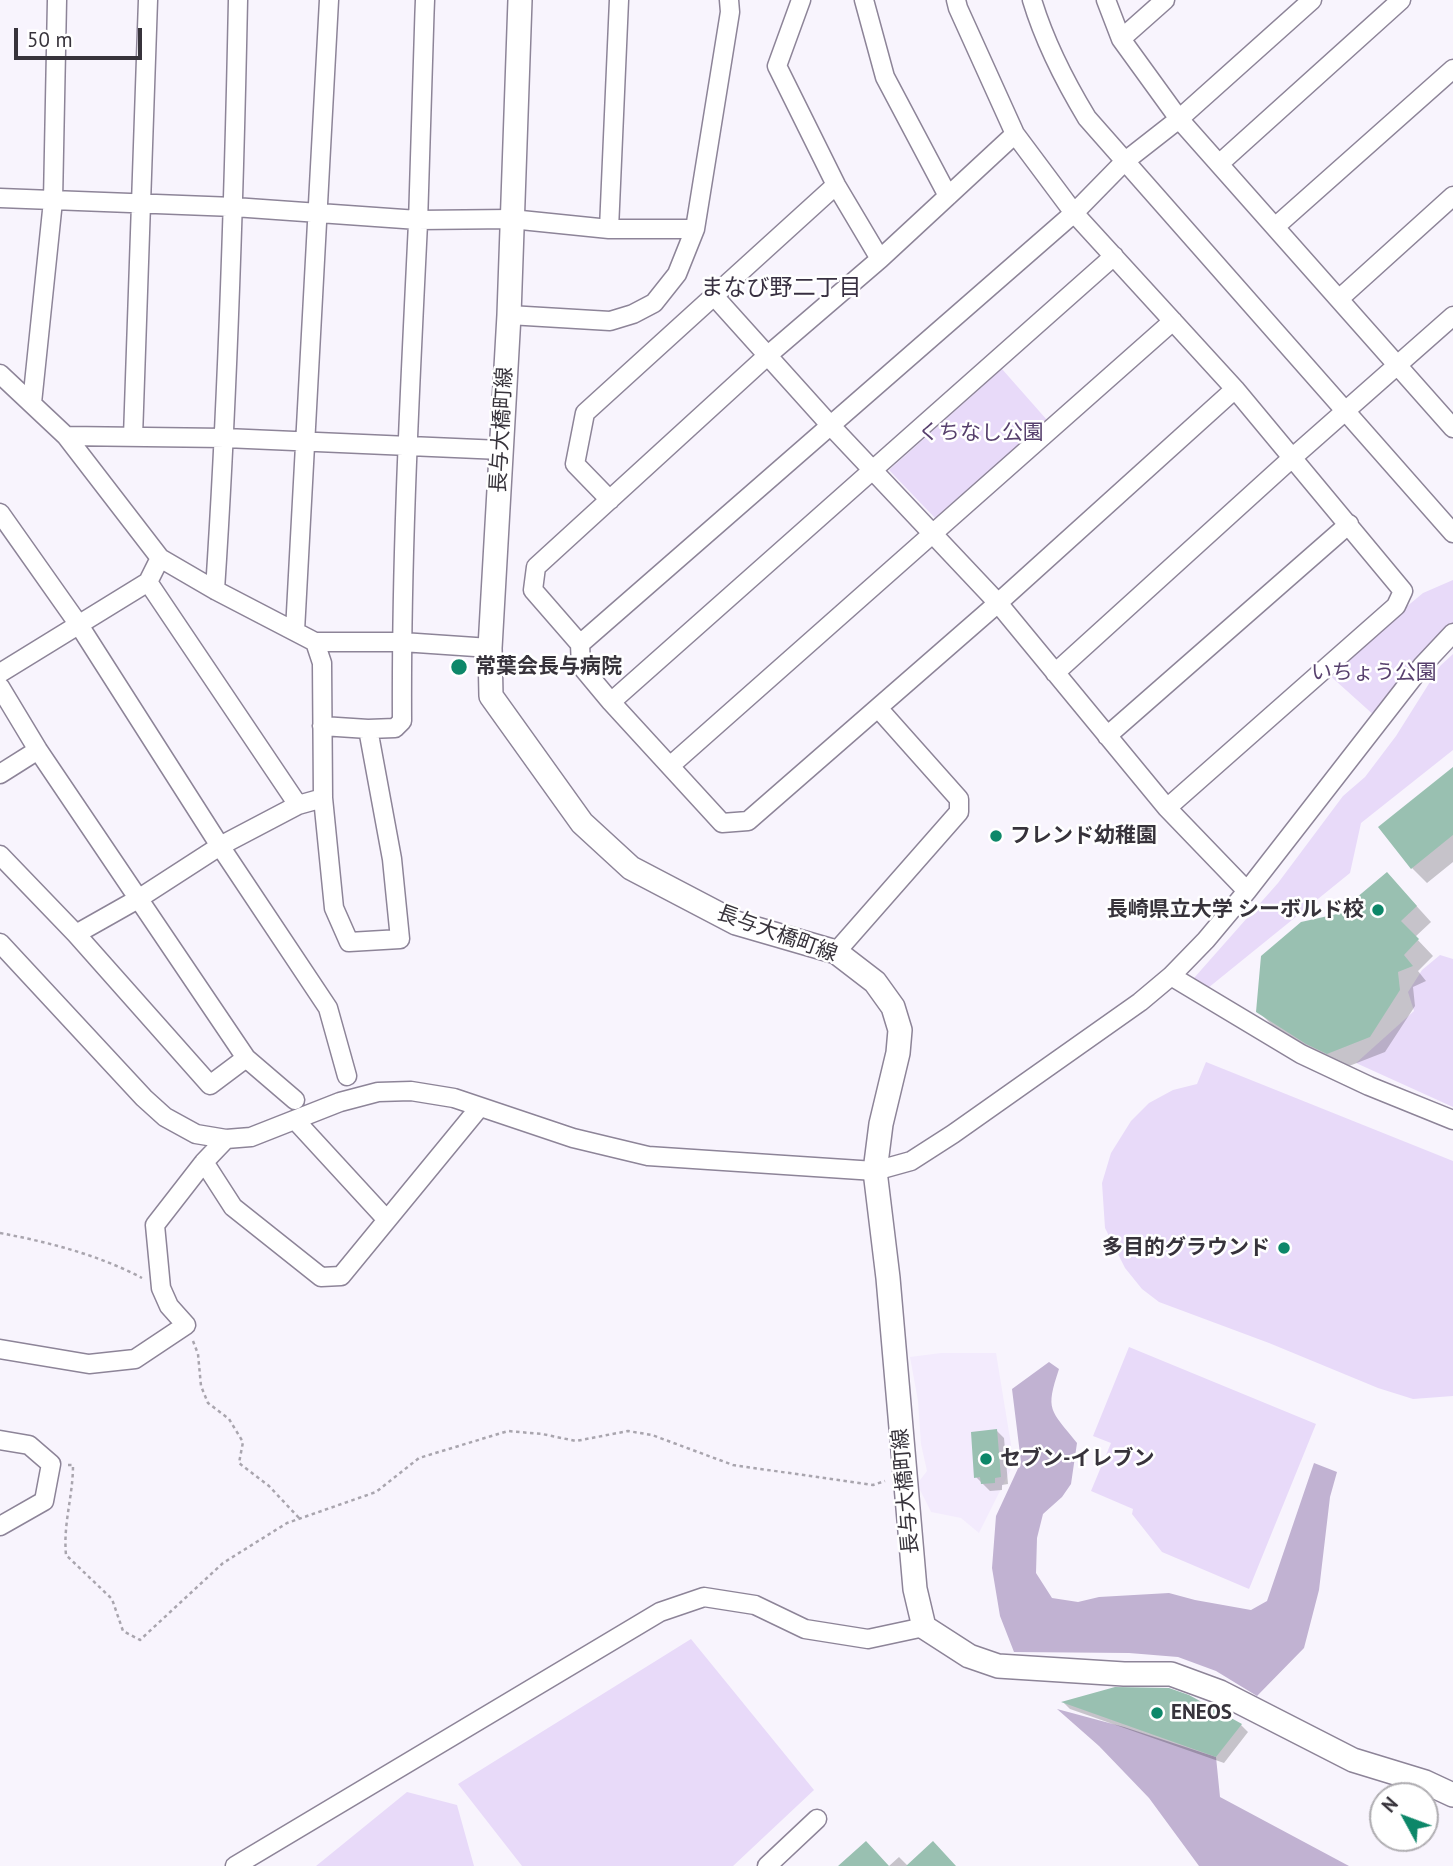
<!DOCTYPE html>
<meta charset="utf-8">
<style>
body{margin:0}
#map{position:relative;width:1453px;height:1866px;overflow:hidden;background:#f8f4fd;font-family:"PT Sans",sans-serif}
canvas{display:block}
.north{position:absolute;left:1369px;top:1782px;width:70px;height:70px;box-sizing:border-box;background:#fff;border:2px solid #afadb1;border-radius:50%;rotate:311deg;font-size:19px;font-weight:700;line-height:28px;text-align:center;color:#37333b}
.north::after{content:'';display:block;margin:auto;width:24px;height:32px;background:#0d8769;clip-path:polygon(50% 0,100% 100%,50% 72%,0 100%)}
.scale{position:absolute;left:14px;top:28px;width:128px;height:32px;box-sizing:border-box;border:4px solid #37333b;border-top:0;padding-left:9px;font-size:21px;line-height:24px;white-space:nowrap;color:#37333b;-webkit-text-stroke:5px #fff;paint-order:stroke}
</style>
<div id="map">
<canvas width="1453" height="1866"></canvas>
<div class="north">N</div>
<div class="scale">50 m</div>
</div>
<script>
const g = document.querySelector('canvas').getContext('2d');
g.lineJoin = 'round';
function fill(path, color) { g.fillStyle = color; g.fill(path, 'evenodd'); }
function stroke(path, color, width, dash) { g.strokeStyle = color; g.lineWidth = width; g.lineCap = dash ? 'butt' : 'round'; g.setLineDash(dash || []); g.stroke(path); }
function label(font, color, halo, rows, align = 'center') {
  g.font = font + ' "PT Sans","Noto Sans JP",sans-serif'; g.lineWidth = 5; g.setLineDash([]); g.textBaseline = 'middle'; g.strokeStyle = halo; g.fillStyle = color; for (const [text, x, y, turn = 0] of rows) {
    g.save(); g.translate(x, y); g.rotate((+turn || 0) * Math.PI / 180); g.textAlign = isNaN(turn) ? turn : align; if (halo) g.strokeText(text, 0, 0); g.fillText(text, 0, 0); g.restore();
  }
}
const built = new Path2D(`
 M941 1353H996L1014 1463 979 1533 961 1518 931 1512 917 1484 927 1471 921 1444 918 1401 910 1357Z`);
const green = new Path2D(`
 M1002 369 1047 420 935 518 889 470Z
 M1453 580V629L1376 717 1327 673 1423 593Z
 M1453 654V750L1361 823 1350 873 1208 988 1194 978 1278 883 1343 796 1365 777 1396 736 1440 666Z
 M1440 955 1453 959V1107L1356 1063 1414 1011 1408 992 1422 970Z
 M1206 1062 1453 1161V1396L1413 1399 1378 1388 1269 1343 1159 1302 1142 1289 1125 1268 1105 1228 1102 1183 1111 1153 1131 1121 1149 1103 1173 1090 1197 1084Z
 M1129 1347 1316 1424 1249 1589 1162 1552 1132 1514 1133 1509 1091 1491 1111 1443 1093 1436Z
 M691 1639 814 1790 733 1866H522L458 1784Z
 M407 1792 457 1805 474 1866H316Z`);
const forest = new Path2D(`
 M1049 1362 1059 1369C1045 1411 1050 1409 1077 1443L1071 1484 1062 1497 1043 1514 1037 1538 1036 1573 1052 1598 1078 1602 1099 1597 1169 1593 1195 1600 1251 1610 1267 1601 1314 1463 1337 1472 1330 1497 1319 1590 1304 1648 1257 1696 1216 1671 1178 1657 1129 1653 1014 1652 1000 1616 992 1568 996 1516 1021 1462 1012 1389Z
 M1057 1709 1124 1727 1216 1757 1220 1797 1349 1866H1199L1149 1798 1099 1746Z`);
const shadow = new Path2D(`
 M1453 769V862L1427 883 1412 868Z
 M1402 890 1431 922 1415 937 1433 956 1418 971 1426 981 1413 987 1415 1006 1385 1052 1344 1068 1324 1059 1274 1027 1258 1011 1338 916Z
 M997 1431 1004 1438 1008 1484 1002 1485V1490L990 1491 976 1477Z
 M1188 1697 1241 1725 1248 1732 1224 1763 1070 1709 1064 1703Z
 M899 1857 908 1866H889Z`);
const building = new Path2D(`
 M1453 767V835L1411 869 1378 827Z
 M1387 872 1417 906 1401 921 1419 939 1404 955 1413 966 1398 972 1400 990 1370 1037 1327 1054 1306 1044 1256 1012 1261 956 1301 922 1337 914Z
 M997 1429 1001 1477 995 1478V1483L981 1484 980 1477 974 1478 971 1432Z
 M1115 1687 1169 1688 1189 1695 1242 1724 1216 1757 1061 1702Z
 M866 1841 889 1866H838Z
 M933 1841 956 1866H906Z`);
const path = new Path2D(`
 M0 1233C48 1242 99 1255 142 1278
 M193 1341 198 1354 201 1386 208 1403 229 1419 243 1442 239 1463 269 1486 299 1518
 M68 1465H73C73 1497 63 1523 66 1555L112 1599 123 1631 140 1640 223 1563 287 1523 376 1492 419 1458 508 1431 542 1434 576 1441 628 1431 652 1435 733 1465 873 1485 885 1481`);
const minor = new Path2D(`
 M801 0 777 66 836 185 880 259
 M864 0 885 77 948 196
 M956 0 958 8 1015 134
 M1032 0C1045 43 1064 80 1087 118L1453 533
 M1106 0 1121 39 1179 119 1453 428
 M1121 39 1165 0
 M1219 164 1401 0
 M0 198 234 207 418 220 511 219 609 229H695
 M1275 227 1453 69
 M609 229 619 0
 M714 296 831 426 998 603 1167 808 1247 891
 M1339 299 1453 196
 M509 315 610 321 633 314 654 303 677 274 695 229 730 12 729 0
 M0 374 66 436 160 558 215 590 315 642H402L490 648
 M32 403 53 201 57 0
 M66 436 225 438 501 450
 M133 437 148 0
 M610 500 575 464 585 413 836 185
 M0 513 79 625 220 846 328 1008 347 1076
 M148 582 298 805 323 798
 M215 590C228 394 234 197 238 0
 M295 631 329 0
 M315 642 322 663 323 798 334 908 349 942 400 939 392 859 368 729 322 726
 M580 644 1074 213 1124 162 1179 119 1312 0
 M0 673 148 582 160 558
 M1055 673 1292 458 1453 316
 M0 687 38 750 246 1058 295 1100
 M611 702 1114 256
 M368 729 395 728 402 721C401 554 410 389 418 223 421 148 422 74 425 0
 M1107 736 1349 524
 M670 766 1173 321
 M0 774 38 750
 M1167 808 1396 606 1403 591 1235 389 1074 213 1015 134 880 259 767 356 536 567 533 590 580 644 581 666 611 702 722 823 748 821 998 603 1235 389
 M0 855 76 934 210 1085 246 1058
 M76 934 138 899 220 846 298 805
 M0 943 144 1098 165 1117 196 1134 226 1139 251 1137 340 1102 378 1092 411 1091 454 1098 573 1138 648 1156 875 1171 911 1161 953 1134 1140 1002 1171 976 1206 940 1247 891 1422 666 1453 633
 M836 952 959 812V799L878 708
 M1171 976 1301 1054 1369 1086 1453 1120
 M295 1120 387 1220
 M204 1162 233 1207 321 1277 341 1276 479 1108
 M0 1349 89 1364 135 1359 186 1325 169 1306 161 1288 155 1225 204 1162 226 1139
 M0 1440 29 1445 51 1464 44 1501 0 1526
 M235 1866 660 1612 704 1597 755 1605 805 1629 868 1639 924 1627
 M767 1866 817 1819`);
const major = new Path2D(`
 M520 0 509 315 490 648 491 696 582 823 631 868 736 923 836 952 875 982 893 1007 900 1030 898 1053 881 1124 875 1171 888 1278 915 1589 924 1627 969 1656 998 1666 1124 1674H1171L1220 1692 1353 1760 1425 1782 1453 1795`);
const markers = [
 [459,667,9,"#0d8769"],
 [996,836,7,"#0d8769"],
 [1378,910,7,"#0d8769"],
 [1284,1248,7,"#0d8769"],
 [986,1459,7,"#0d8769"],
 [1157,1713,7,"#0d8769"]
];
const streetNames = [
 ["長与大橋町線",502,430,-87],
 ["長与大橋町線",777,934,20],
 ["長与大橋町線",906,1491,-95]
];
const parkNames = [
 ["くちなし公園",981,433],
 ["いちょう公園",1374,673]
];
const poiNames = [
 ["常葉会長与病院",475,667],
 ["フレンド幼稚園",1010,836],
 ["長崎県立大学 シーボルド校",1364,910,"right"],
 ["多目的グラウンド",1270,1248,"right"],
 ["セブン-イレブン",1000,1459],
 ["ENEOS",1171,1713]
];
const neighbourhoodNames = [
 ["まなび野二丁目",781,288]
];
fill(built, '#f3ebfd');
fill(green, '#e8daf9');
fill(forest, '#c1b2d2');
fill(shadow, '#0003');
fill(building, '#99c0b1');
stroke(minor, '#8d8498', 21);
stroke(major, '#8d8498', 26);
stroke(path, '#a9a5ae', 2.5, [3.5, 3.5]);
stroke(minor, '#fff', 18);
stroke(major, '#fff', 23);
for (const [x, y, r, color] of markers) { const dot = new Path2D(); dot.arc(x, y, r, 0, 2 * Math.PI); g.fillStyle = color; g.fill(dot); stroke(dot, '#fff', 2.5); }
label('21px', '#37333b', '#fff', streetNames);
label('21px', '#57406d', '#fff', parkNames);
label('bold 21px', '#37333b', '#fff', poiNames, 'left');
label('23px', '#383041', '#fff', neighbourhoodNames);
</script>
